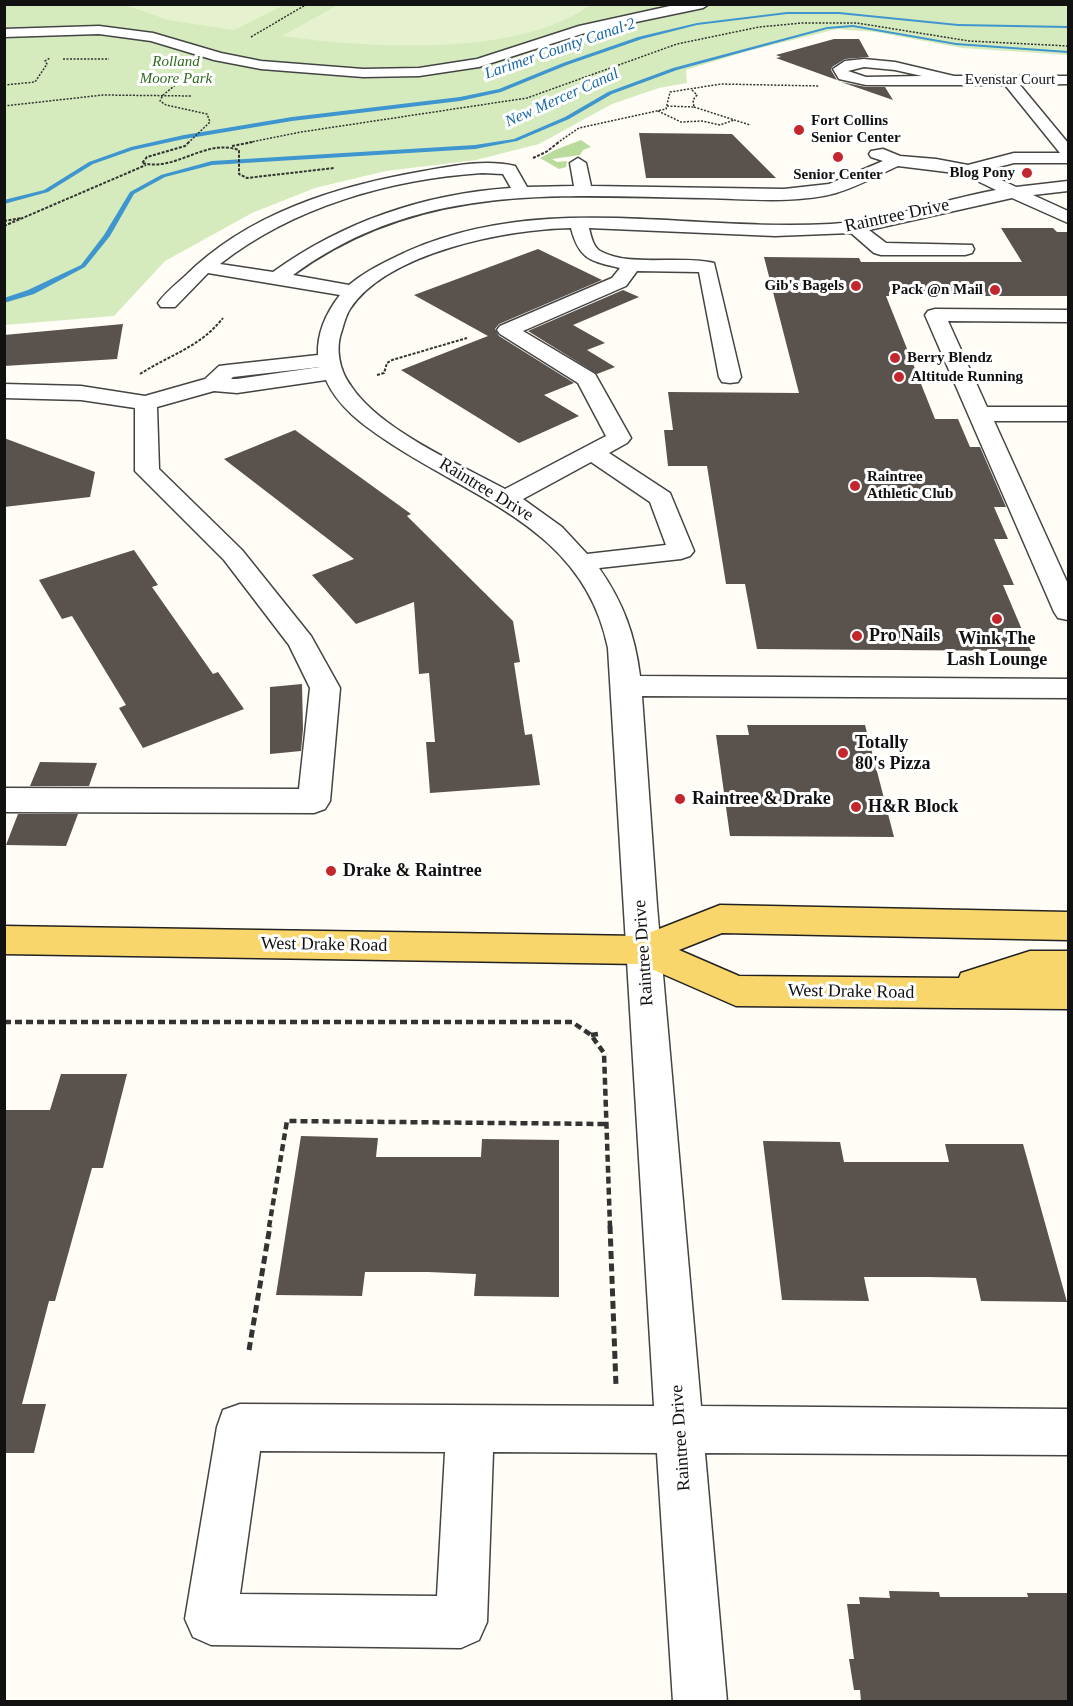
<!DOCTYPE html>
<style>
body{margin:0}
#map{position:relative;width:1073px;height:1706px;overflow:hidden;background:#fffdf5;font-family:"Times New Roman",serif}
canvas{display:block}
.frame{position:absolute;inset:0;border:6px solid #111;pointer-events:none}
</style>
<div id="map">
<canvas width="1073" height="1706"></canvas>
<div class="frame"></div>
</div>
<script>
const g = document.querySelector('canvas').getContext('2d');
g.lineJoin = 'round';
function fill(path, color) { g.fillStyle = color; g.fill(path, 'evenodd'); }
function stroke(path, color, width, dash) { g.strokeStyle = color; g.lineWidth = width; g.lineCap = dash ? 'butt' : 'round'; g.setLineDash(dash || []); g.stroke(path); }
function label(font, color, halo, rows, align = 'center') {
  g.font = font + ' "Times New Roman",serif'; g.lineWidth = 6; g.setLineDash([]); g.textBaseline = 'middle'; g.strokeStyle = halo; g.fillStyle = color; for (const [text, x, y, turn = 0] of rows) {
    g.save(); g.translate(x, y); g.rotate((+turn || 0) * Math.PI / 180); g.textAlign = isNaN(turn) ? turn : align; if (halo) g.strokeText(text, 0, 0); g.fillText(text, 0, 0); g.restore();
  }
}
const green = new Path2D(`
 M1068 4V55L962 48 875 32 837 29 748 51 686 70 687 83 659 88 612 104 539 144 476 160 386 171 315 188 252 213 165 261 114 316 5 325 4 5Z`);
const forest = new Path2D(`
 M581 140 591 147 583 150 580 155 552 159 557 162 567 161 566 167 559 169 540 158 555 150Z`);
const pitch = new Path2D(`
 M126 5H284L234 30 168 20Z
 M338 5V4L590 5C518 58 367 48 282 36Z`);
const stream = new Path2D(`
 M787 12H839L958 24 1068 26V28L958 26 839 14H787L697 25 642 39 567 65 501 92 460 101 292 121 184 139 133 150 93 164 48 192 4 204V200L44 190 89 162 131 147 184 135 292 117 460 97 499 89 563 63 638 37 697 23Z
 M853 25 956 43 1068 51V53L956 45 853 27 827 29 677 70 612 94 569 119 517 141 475 149 212 165 165 177 134 194 110 236 85 267 34 294 4 303V298L28 290 81 265 104 235 130 192 161 175 212 161 475 145 514 139 565 117 608 92 673 68 827 27Z`);
const building = new Path2D(`
 M834 39H859L869 57 845 59 832 67 831 70 837 80 776 58 781 57 776 55Z
 M841 82 866 87H885L893 100Z
 M639 133 732 134 776 178H646Z
 M1001 228H1053L1057 232H1068V296H886L935 419H958L970 447H980L1006 507H994L1008 539H994L1014 585H1003L1031 651 757 649 745 584H726L707 466H668L664 430H673L668 392 799 393 764 257 859 258 861 262H1022Z
 M538 249 602 280 499 324 495 329 499 336 574 383 544 395 579 416 519 443 401 370 488 336 414 295Z
 M623 290 639 297 573 325 605 343 587 350 615 367 597 374 528 331Z
 M123 324 117 359 4 366V335Z
 M295 430 411 514 407 516 513 621 520 662 514 663 525 735 532 734 540 785 430 793 426 742H435L429 673 419 674 414 602 356 624 312 575 354 559 224 459Z
 M4 438 95 472 90 497 4 507Z
 M134 550 158 585 152 587 213 674 218 672 244 709 143 748 119 708 126 705 72 616 62 619 39 580Z
 M302 684 303 729 301 751 270 754V687Z
 M747 725H865L894 837 730 836 716 735H749Z
 M40 762 97 763 89 786H30Z
 M18 814H78L66 846 6 845Z
 M61 1074H127L103 1168H92L55 1301H49L22 1404H46L34 1453H4V1110H50Z
 M301 1136 378 1138 376 1157H481L482 1139 559 1140V1297L474 1296 476 1274 428 1272H365L362 1296 276 1295Z
 M763 1141 840 1142 844 1162H949L945 1144H1023L1067 1302 981 1301 976 1278 928 1277H864L869 1301 782 1300Z
 M889 1591 939 1592 940 1597H1028L1027 1593H1068V1701H861L860 1690H854L849 1659H854L847 1604H860L859 1597 890 1598Z`);
const pathFar3 = new Path2D(`
 M251 37 307 4
 M63 59H109
 M4 85 35 82 47 64 45 61 50 58
 M4 106 103 95 192 96
 M667 106 694 107 693 100 697 95 692 90
 M694 107 750 125
 M658 111 681 122 702 121 720 125 734 120
 M188 143 210 122 207 114 166 105 160 101 163 95 188 75
 M246 143 301 132 527 98 677 44 759 27 802 23H857L969 41 1068 46
 M557 143 579 128 666 109 670 92 721 84 819 86`);
const pathFar2 = new Path2D(`
 M189 142 185 146 147 157 142 163C176 172 205 138 239 150V174L247 178 334 168
 M232 146 253 142
 M533 158 546 152 559 142
 M4 221 21 218
 M4 226 146 165
 M140 374C171 354 199 348 223 318
 M377 375 384 373 387 363 392 360 467 338`);
const pathFar1 = new Path2D(`
 M4 1022H572L591 1035 604 1053 610 1227
 M591 1035 598 1034
 M269 1227 287 1121 606 1124`);
const path = new Path2D(`
 M610 1226 616 1386
 M249 1350 270 1226`);
const minor = new Path2D(`
 M679 4H709L703 8 588 32 479 67 419 76 363 77 261 69 214 60 151 41 99 34 4 37V29L99 26 153 33 221 53 261 61 363 69 419 68 477 59 579 26Z
 M864 59 895 62 954 76H1068V84L1020 85 1068 143V163H1014L983 171 1016 187 1068 181V191L1033 195 1068 211V223L1012 198 869 230 886 243 972 245 974 249 972 253 965 255H881L874 253 851 233 775 236 589 228C591 236 593 248 602 252 631 267 682 255 714 263L741 377 738 382 730 383 722 382 719 377 699 272 637 271 626 286 523 331 595 374 631 438 627 443 609 453 670 493 694 551 690 556 681 559 599 568C623 602 635 635 640 676L1068 679V698L642 696 657 906 701 1406 1068 1409V1455L705 1453 727 1702H673L657 1453 493 1452 487 1622 479 1640 461 1648 211 1645 193 1637 185 1619 217 1427 223 1410 240 1404 654 1406 608 648C584 529 475 500 387 441 363 425 338 407 326 380L237 393 214 391 157 407 159 469 242 550 311 636 340 688 330 801 325 809 314 813 4 812V788L299 789 310 688 289 645 224 560 135 471V408L81 400 4 398V384L81 386 145 396 205 379 219 366 227 365 318 355C317 333 326 313 340 295L208 273 175 307H161L158 303C165 293 175 285 184 277 248 213 337 186 424 171 453 166 485 159 515 166L527 187 574 186 570 163 578 158 586 163 591 186 784 189 829 184 883 161 871 157 869 154 871 151 883 149 900 156 936 159 968 165 1014 153H1060L1005 85H866L839 79 833 69 845 61ZM864 67 895 70 922 76 866 77 848 71ZM898 166 963 174 996 190C941 200 888 220 831 224 687 232 545 191 408 251 387 261 367 270 349 285L293 275C420 182 556 196 704 198 745 199 796 204 836 193 857 187 878 175 898 166ZM482 173 503 174 511 188C425 194 344 221 273 272L220 264C293 207 390 179 482 173ZM571 228C579 260 591 261 620 268L612 278 500 326 497 330 500 334 578 383 606 436 505 489C459 464 380 430 351 386 339 370 335 348 342 330 344 323 346 315 350 309 387 252 508 229 571 228ZM320 367 237 379H231L233 377ZM591 462 650 502 666 545 587 554 562 527 523 499ZM260 1451 445 1452 437 1596 240 1594Z
 M935 309 1068 310V322L948 321 987 407H1068V421H994L1068 584V620L1058 618 1054 612 925 315 928 311Z`);
const major = new Path2D(`
 M720 905 1068 912V940L722 933 679 950 739 976 959 978 961 973 1030 951H1068V1009L736 1006 640 964 4 954V926L641 936Z`);
const markers = [
 [799,130,6,"#c4262e"],
 [838,157,6,"#c4262e"],
 [1027,173,6,"#c4262e"],
 [856,286,6,"#c4262e"],
 [995,290,6,"#c4262e"],
 [895,358,6,"#c4262e"],
 [899,377,6,"#c4262e"],
 [855,486,6,"#c4262e"],
 [997,619,6,"#c4262e"],
 [857,636,6,"#c4262e"],
 [843,753,6,"#c4262e"],
 [680,799,6,"#c4262e"],
 [856,807,6,"#c4262e"],
 [331,871,6,"#c4262e"]
];
const farParknames = [
 ["Rolland",176,62],
 ["Moore Park",176,79]
];
const farStreetnames = [
 ["Evenstar Court",1010,80]
];
const farPoinames = [
 ["Fort Collins",811,121],
 ["Senior Center",811,138],
 ["Blog Pony",1015,173,"right"],
 ["Senior Center",838,175,"center"],
 ["Gib's Bagels",844,286,"right"],
 ["Pack @n Mail",983,290,"right"],
 ["Berry Blendz",907,358],
 ["Altitude Running",911,377],
 ["Raintree",867,477],
 ["Athletic Club",867,494]
];
const farWaternames = [
 ["Larimer County Canal 2",560,49,-19],
 ["New Mercer Canal",562,98,-24]
];
const streetNames = [
 ["Raintree Drive",897,216,-12],
 ["Raintree Drive",486,490,31],
 ["West Drake Road",324,945,1],
 ["Raintree Drive",644,953,-94],
 ["West Drake Road",851,992,1],
 ["Raintree Drive",681,1438,-94]
];
const poiNames = [
 ["Pro Nails",869,636],
 ["Wink The",997,639,"center"],
 ["Lash Lounge",997,660,"center"],
 ["Totally",855,743],
 ["80's Pizza",855,764],
 ["Raintree & Drake",692,799],
 ["H&R Block",868,807],
 ["Drake & Raintree",343,871]
];
fill(green, '#d5ebbd');
fill(forest, '#b9dc9c');
fill(pitch, '#e6f2cf');
fill(stream, '#3f96cf');
fill(building, '#5a524d');
stroke(minor, '#444', 3);
stroke(major, '#222', 3);
stroke(pathFar3, '#333', 1.5, [2, 1.5]);
stroke(pathFar2, '#333', 2, [3, 1.5]);
stroke(pathFar1, '#333', 4.5, [7, 4]);
stroke(path, '#333', 5, [8, 4.5]);
fill(minor, '#fff');
fill(major, '#f9d66b');
for (const [x, y, r, color] of markers) { const dot = new Path2D(); dot.arc(x, y, r, 0, 2 * Math.PI); g.fillStyle = color; g.fill(dot); stroke(dot, '#fff', 2); }
label('italic 15px', '#2f6b1f', '#fff', farParknames);
label('15px', '#111', '#fff', farStreetnames);
label('bold 15px', '#111', '#fff', farPoinames, 'left');
label('italic 16px', '#1768a6', '#fff', farWaternames);
label('18px', '#111', '#fff', streetNames);
label('bold 18px', '#111', '#fff', poiNames, 'left');
</script>
